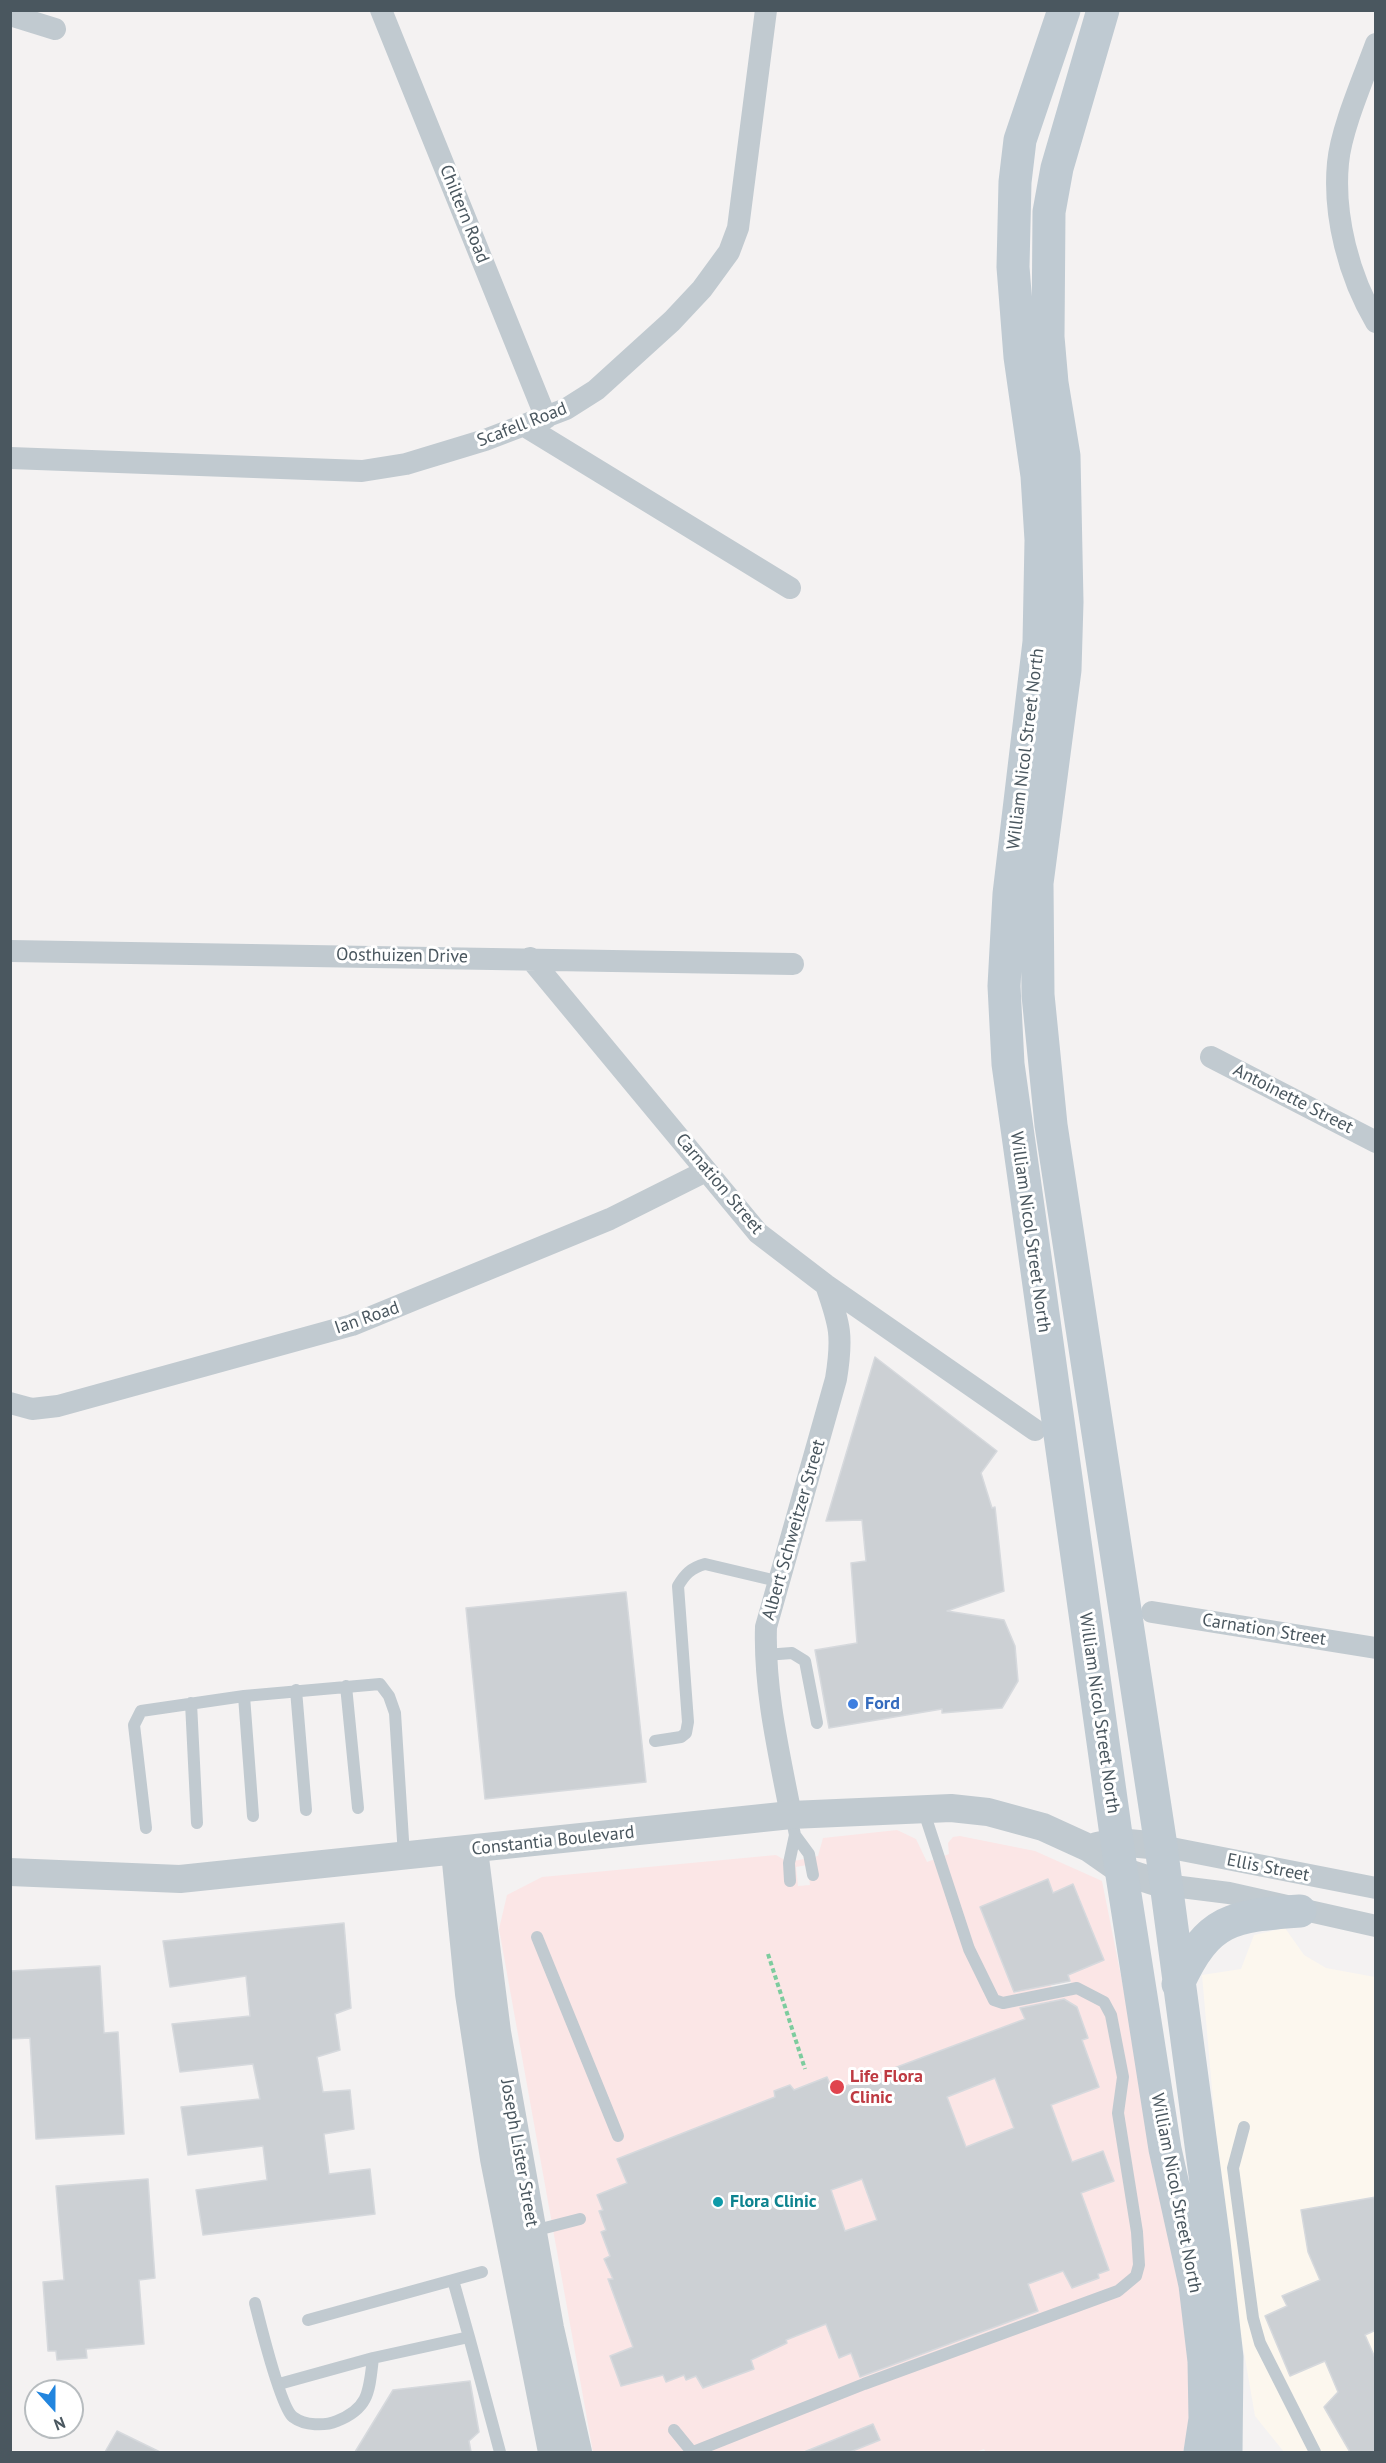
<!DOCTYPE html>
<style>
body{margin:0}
#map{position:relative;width:1386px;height:2463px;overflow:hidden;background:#f4f2f2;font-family:"PT Sans",sans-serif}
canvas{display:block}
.frame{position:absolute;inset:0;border:12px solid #4a575f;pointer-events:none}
.north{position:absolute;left:24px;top:2379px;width:60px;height:60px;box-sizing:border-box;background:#fff;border:2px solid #b7bcbf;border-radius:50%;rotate:159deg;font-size:16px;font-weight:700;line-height:24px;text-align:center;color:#4a575f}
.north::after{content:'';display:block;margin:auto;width:21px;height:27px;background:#2285de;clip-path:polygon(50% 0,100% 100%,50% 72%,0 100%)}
</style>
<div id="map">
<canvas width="1386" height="2463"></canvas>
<div class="frame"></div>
<div class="north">N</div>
</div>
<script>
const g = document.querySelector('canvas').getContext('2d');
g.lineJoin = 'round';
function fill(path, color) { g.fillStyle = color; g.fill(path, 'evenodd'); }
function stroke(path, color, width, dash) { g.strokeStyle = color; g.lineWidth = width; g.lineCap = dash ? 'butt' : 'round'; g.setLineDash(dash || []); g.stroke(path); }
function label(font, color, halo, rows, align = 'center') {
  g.font = font + ' "PT Sans",sans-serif'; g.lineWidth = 6; g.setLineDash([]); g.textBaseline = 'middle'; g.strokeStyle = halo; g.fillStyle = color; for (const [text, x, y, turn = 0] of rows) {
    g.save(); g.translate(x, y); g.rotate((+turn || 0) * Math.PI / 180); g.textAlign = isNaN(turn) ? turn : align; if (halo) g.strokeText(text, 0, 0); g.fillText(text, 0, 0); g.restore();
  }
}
const commercial = new Path2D(`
 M1285 1928 1304 1955 1326 1968 1375 1977V2452H1284L1255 2416 1226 2248 1202 1975 1241 1969 1254 1935Z`);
const medical = new Path2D(`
 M897 1830 916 1839 927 1862 949 1854 948 1843 953 1837 960 1836 1035 1851 1102 1881 1186 2302 1194 2404 1183 2452H986L984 2449 975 2452H850L879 2440 873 2424 802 2452H593L499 1929 507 1895 542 1877 776 1855 788 1862 799 1860 818 1856 823 1838ZM807 1865 810 1885 798 1886 796 1867ZM1048 1880 1053 1893 1073 1885 1104 1960 1068 1975 1071 1983 1053 1990 1049 1980 1015 1993 980 1907Z`);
const building = new Path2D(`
 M875 1357 997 1451 981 1473 992 1508 995 1507 1004 1591 947 1611 1004 1620 1015 1646 1018 1681 1002 1708 942 1713V1709L829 1728 815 1650 857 1643 851 1563 866 1561 862 1520 826 1521Z
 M626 1592 646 1782 485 1799 466 1608Z
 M1048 1879 1053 1893 1073 1884 1104 1960 1068 1975 1070 1981 1014 1992 980 1907Z
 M344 1923 351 2008 335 2014 340 2050 317 2057 323 2092 350 2090 354 2129 324 2134 329 2174 370 2169 375 2214 203 2235 196 2190 267 2180 263 2146 188 2155 181 2107 260 2099 253 2064 180 2072 172 2024 250 2016 246 1976 170 1987 163 1941Z
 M100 1966 104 2033 118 2032 124 2134 36 2139 30 2038 10 2039V1971Z
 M1064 1999 1077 2007 1088 2038 1082 2040 1099 2087 1051 2105 1072 2162 1103 2151 1114 2181 1081 2193 1109 2270 1098 2274 1099 2278 1072 2288 1063 2271 1028 2284 1038 2311 860 2377 851 2353 839 2358 826 2324 786 2340 787 2343 751 2360 754 2369 703 2388 696 2376 686 2380 684 2375 666 2382 663 2375 621 2386 610 2356 633 2347 608 2279H613L604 2259 610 2256 601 2232 606 2230 599 2211 603 2210 597 2195 627 2183 617 2159 775 2097 774 2091 790 2085 794 2090 827 2077 833 2091 1025 2019 1020 2008ZM995 2078 1014 2128 966 2147 947 2097ZM862 2179 877 2220 845 2231 831 2190Z
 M148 2179 155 2278 139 2280 144 2344 86 2349 87 2358 57 2360 56 2351H48L43 2282 64 2280 56 2186Z
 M1376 2197V2330L1365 2335 1376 2360V2452H1350L1324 2407 1338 2392 1325 2361 1290 2376 1265 2316 1287 2306 1282 2296 1320 2280 1308 2252 1301 2210Z
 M470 2381 479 2432 469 2441 471 2452H355L393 2390Z
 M873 2424 880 2440 850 2452H804Z
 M117 2431 160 2452H105Z`);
const path = new Path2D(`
 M768 1954 805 2069`);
const service = new Path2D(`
 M765 1655 792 1653 805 1661 817 1723
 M346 1686 358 1808
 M296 1690 306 1810
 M244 1696 253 1816
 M191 1703 197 1823
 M655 1741 681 1737 686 1733 688 1722 678 1586C685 1574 691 1568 705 1564L777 1581
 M146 1828 134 1725 141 1711 244 1696 380 1684 389 1696 395 1713 404 1856
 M795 1835 809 1854 813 1875
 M790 1881 789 1863 795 1835 791 1815
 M537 1937 618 2136
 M1244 2127 1233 2168 1253 2318 1260 2343 1315 2452
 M533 2231 580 2219
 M453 2280 469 2337
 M255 2303C260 2323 281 2408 293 2417 305 2426 325 2426 337 2421 370 2408 369 2390 373 2358
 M308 2320 482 2272
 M279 2384 373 2358 469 2337 500 2452
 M674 2430 692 2452
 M693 2452 864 2384 1118 2291 1136 2276 1139 2265 1137 2232 1118 2113 1123 2077 1111 2015 1104 2002 1077 1988 1003 2003 994 2000 969 1949 923 1809`);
const minor = new Path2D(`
 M381 10 546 418
 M10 15 55 29
 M1376 44C1364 77 1341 129 1338 163 1333 216 1349 277 1376 322
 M525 426 790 588
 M10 458 362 471 406 464 485 440 566 409 596 390 672 321 702 289 729 252 738 228 766 10
 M10 951 793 964
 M530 958 758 1233 826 1285 1035 1430
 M1211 1057 1376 1142
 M10 1403 32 1409 58 1406 352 1325 610 1219 706 1171
 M1152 1612 1376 1648
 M791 1815C779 1753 764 1690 766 1627L836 1379C843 1336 840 1325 826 1285
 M1161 1846 1376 1888
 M1165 1885 1229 1893 1376 1926`);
const tertiary = new Path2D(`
 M1097 1846 1117 1842 1161 1846
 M474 1850 497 2032 550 2328 578 2452
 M455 1852 469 1994 494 2159 552 2452
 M10 1872 180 1879 791 1815 951 1808 988 1812 1043 1827 1089 1848 1122 1871 1165 1885`);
const secondary = new Path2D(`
 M1064 10 1020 140 1015 182 1013 267 1020 357 1037 476 1041 540 1039 642 1009 894 1004 986 1008 1064 1119 1856 1165 2149 1195 2285 1204 2361 1205 2419 1200 2452
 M1103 10 1057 168 1049 212 1048 337 1052 383 1064 456 1067 602 1065 670 1037 883 1038 995 1051 1125 1161 1846 1214 2242 1227 2357 1226 2452
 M1178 1984C1208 1918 1232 1916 1300 1911`);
const markers = [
 [853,1704,6,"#3f7fe0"],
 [837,2087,8,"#e0444e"],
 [718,2202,6,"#0f9aa8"]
];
const streetNames = [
 ["Chiltern Road",464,214,68],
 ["Scafell Road",522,425,-21],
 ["William Nicol Street North",1026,749,-83],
 ["Oosthuizen Drive",402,956,1],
 ["Antoinette Street",1293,1099,27],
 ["Carnation Street",719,1184,50],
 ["William Nicol Street North",1030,1232,82],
 ["Ian Road",367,1318,-19],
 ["Albert Schweitzer Street",794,1530,-74],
 ["Carnation Street",1264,1630,9],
 ["William Nicol Street North",1099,1713,82],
 ["Constantia Boulevard",553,1841,-6],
 ["Ellis Street",1268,1868,11],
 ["Joseph Lister Street",519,2153,80],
 ["William Nicol Street North",1176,2193,79]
];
const shopNames = [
 ["Ford",865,1704]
];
const healthNames = [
 ["Life Flora",850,2077],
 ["Clinic",850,2098]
];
const cultureNames = [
 ["Flora Clinic",730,2202]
];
fill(commercial, '#fcf7ee');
fill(medical, '#fbe6e6');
fill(building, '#ccd0d4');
stroke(building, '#d6d9dd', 1.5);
stroke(path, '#7dcc9e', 4, [4.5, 3]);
stroke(service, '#c1cad0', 12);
stroke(minor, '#c1cad0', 22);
stroke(tertiary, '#c1cad0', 28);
stroke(secondary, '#bfcad2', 33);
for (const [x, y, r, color] of markers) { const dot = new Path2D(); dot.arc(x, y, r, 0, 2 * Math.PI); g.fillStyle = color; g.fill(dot); stroke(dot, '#fff', 2); }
label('18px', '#4a575f', '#fff', streetNames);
label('bold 18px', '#366cbe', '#fff', shopNames, 'left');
label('bold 18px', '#be3a42', '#fff', healthNames, 'left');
label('bold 18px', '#0d838f', '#fff', cultureNames, 'left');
</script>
